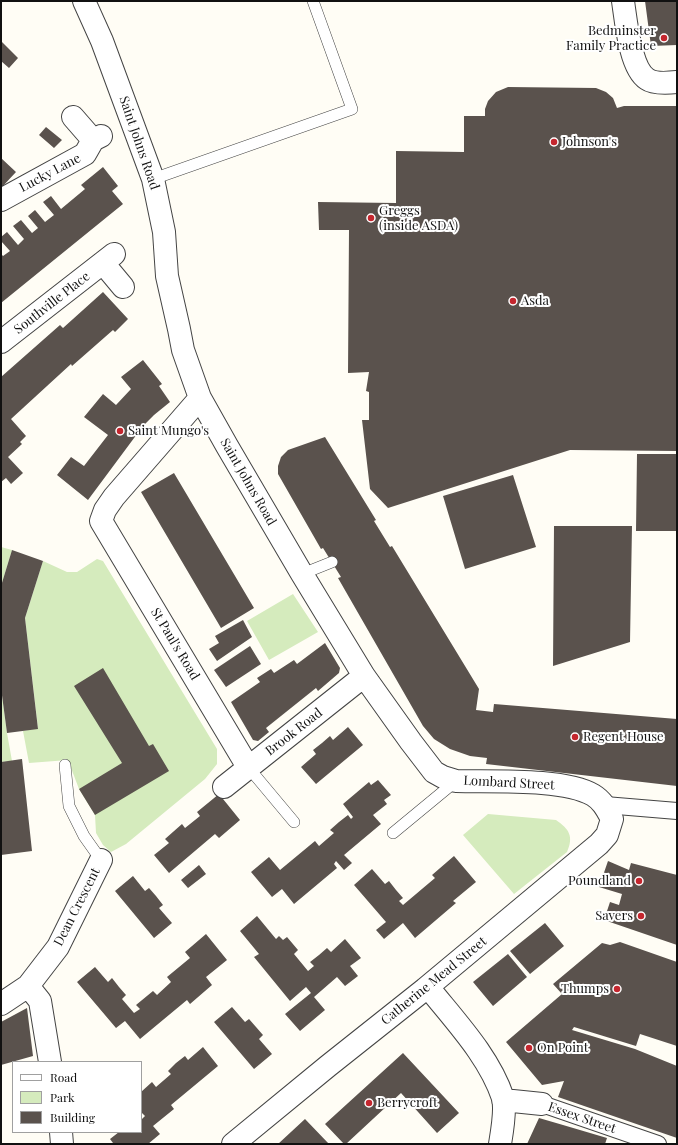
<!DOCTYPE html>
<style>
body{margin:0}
#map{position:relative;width:678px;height:1145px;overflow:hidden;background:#fffdf5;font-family:"Playfair Display",serif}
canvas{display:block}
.frame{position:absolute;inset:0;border:2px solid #111;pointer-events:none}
.legend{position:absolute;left:12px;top:1061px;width:130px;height:72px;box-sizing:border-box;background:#fff;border:1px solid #a0a0a0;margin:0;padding:5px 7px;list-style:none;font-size:12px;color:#111}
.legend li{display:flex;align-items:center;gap:8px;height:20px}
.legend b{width:20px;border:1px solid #a0a0a0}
</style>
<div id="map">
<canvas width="678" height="1145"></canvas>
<div class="frame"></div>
<ul class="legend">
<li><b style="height:5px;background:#fff"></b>Road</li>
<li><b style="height:11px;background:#d5ebbd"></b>Park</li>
<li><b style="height:11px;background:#5a524d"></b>Building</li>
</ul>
</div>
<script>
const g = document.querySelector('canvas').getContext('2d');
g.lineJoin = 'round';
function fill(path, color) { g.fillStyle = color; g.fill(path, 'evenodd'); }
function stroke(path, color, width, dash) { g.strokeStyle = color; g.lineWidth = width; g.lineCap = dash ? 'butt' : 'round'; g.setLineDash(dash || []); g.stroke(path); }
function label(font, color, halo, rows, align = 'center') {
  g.font = font + ' "Playfair Display",serif'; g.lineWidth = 4; g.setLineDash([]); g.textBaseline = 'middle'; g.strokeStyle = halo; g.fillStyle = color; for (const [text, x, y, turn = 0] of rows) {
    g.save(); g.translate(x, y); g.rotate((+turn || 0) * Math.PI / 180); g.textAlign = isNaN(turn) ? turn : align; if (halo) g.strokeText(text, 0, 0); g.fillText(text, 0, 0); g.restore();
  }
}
const green = new Path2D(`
 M1 547 12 550 1 586Z
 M97 559 103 561 217 749V764L205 779 126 844 111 852 103 845 96 833 95 815 79 789 68 760 29 763 23 731 38 728 25 618 43 561 67 572H77Z
 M293 594 318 632 269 660 247 621Z
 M1 688 7 733 12 761 1 762Z
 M488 814 556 820C569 829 574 836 567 852L514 894 463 835Z`);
const building = new Path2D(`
 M645 1H677V45L651 46Z
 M1 41 18 58 9 68 1 61Z
 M508 87 596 88 606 92 613 98 617 108 624 106H677V451L570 450 388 508 370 489 362 420H369V392L366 391 369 372 348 373 349 230H319L318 202 396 203V151L464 152V116H485V109L488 101 496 92Z
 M46 127 62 140 54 148 39 135Z
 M1 158 16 172 2 187H1Z
 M103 167 118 186 112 191 123 204 1 303V254L3 256 10 251 1 241V237L7 232 18 245 24 239 13 226 21 220 32 233 38 228 28 216 35 210 45 222 54 215 43 202 51 196 61 209 85 189 81 185Z
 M103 292 128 319 115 332 113 330 72 366 71 364 11 419 26 436 20 442 22 444 8 457 23 473 11 484 6 478 1 482V377L60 325 63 328Z
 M143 360 162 384 159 386 170 402 154 415 143 426 88 500 57 475 71 457 84 466 108 435 84 417 103 394 116 405 131 389 121 377Z
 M325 437 376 520 374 521 390 547 392 546 479 689 476 710 493 712 494 704 677 719V786L486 764 487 758 470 756 450 749 434 739 423 726 338 578 341 577 323 548 321 549 278 474V466L281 457 288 450Z
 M637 454H677V531H636Z
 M174 473 254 608 221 628 141 492Z
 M513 475 536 547 465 569 443 496Z
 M554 526H632L630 642 553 666Z
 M12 550 43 561 25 618 38 729 7 733 1 688V586Z
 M243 620 252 637 217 661 209 649 219 643 215 636Z
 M325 643 340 668 339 673 318 691 316 688 266 728 269 732 258 741 253 740 231 702 260 682 257 678 271 669 274 673 294 660 297 664Z
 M250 646 261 664 226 687 214 670Z
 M103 668 149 746 153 744 169 771 95 815 79 789 122 763 74 686Z
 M348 727 363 745 316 784 301 767 316 754 313 750 322 743 330 736 333 740Z
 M22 759 32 851 1 855V762Z
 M378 780 391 795 384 800 387 804 373 815 381 824 344 855 352 863 344 870 336 861 334 864 337 868 294 904 282 889 272 897 251 872 269 857 280 870 315 841 319 846 334 833 330 830 339 822 348 815 351 819 353 817 343 804 369 782 371 785Z
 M219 794 240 820 219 838 215 834 169 873 154 855 169 843 165 839 182 824 185 828 200 816 197 812Z
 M454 856 476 882 453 901 456 903 415 938 403 923 384 939 376 930 386 922 354 885 372 869 385 884 389 881 396 890 403 898 399 901 403 905 435 878 432 875Z
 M608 861 629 870 631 863 677 875V945L604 920 610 902 619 905 622 894 599 887Z
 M199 865 206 874 188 888 181 880Z
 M133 876 145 891 149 888 156 896 163 905 159 908 172 923 154 938 115 891Z
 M257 916 276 939 279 936 283 940 287 937 298 950 294 954 308 971 314 966 310 962 319 955 327 948 331 952 345 939 361 958 350 966 358 976 345 986 337 977 314 997 325 1010 300 1031 285 1014 311 993 306 987 290 1001 254 957 259 954 240 931Z
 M545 923 564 946 530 974 510 951Z
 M206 934 227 960 206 977 212 985 190 1004 187 1000 140 1039 125 1021 116 1028 77 982 95 967 108 982 112 978 119 987 126 995 122 999 134 1013 140 1009 136 1005 153 991 157 995 171 982 167 977 190 958 185 952Z
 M620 942 677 962V1046L640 1034 636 1046 574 1027 572 1030 635 1049 677 1066V1138L558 1097 564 1081 542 1085 506 1042 562 994 553 984 602 943 610 945Z
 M508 954 527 977 493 1006 473 982Z
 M232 1007 245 1022 249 1019 263 1035 259 1039 272 1054 254 1069 214 1022Z
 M27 1008 33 1056 1 1065V1022Z
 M203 1047 218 1066 171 1105 174 1109 153 1126 160 1134 148 1144H112L113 1143 110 1139 119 1132H141V1120L145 1116 141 1112V1092L152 1082 156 1087 171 1074 168 1071 176 1063 185 1056 188 1060Z
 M403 1053 459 1113 437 1133 401 1093 346 1144H344L325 1124Z
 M539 1118 563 1125 607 1138 605 1144H527Z
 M305 1119 329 1144H278Z`);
const service = new Path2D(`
 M153 179 352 109 313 1
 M302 574 332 562
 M65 765 69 806 84 836 101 860
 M248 767 294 822
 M393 833 456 781`);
const pedestrian = new Path2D(`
 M605 805 677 811
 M542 1104 658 1144`);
const minor = new Path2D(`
 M84 1 102 41 153 179 164 232 167 276 179 329 183 350 200 398 227 446 302 574 364 676 411 742 434 772 443 777 456 781C492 782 564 778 593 795 603 801 607 810 612 819L607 835 599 844 425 989 328 1066 233 1144
 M623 1C626 21 630 68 647 79 654 84 668 83 677 82
 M73 117 93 140
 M1 200 85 154 93 140 101 136
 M103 263 123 287
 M1 342 114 254
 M200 398 114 497 105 510 101 521 248 767
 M224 787 364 676
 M28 986 40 1001 50 1062
 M428 987C455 1021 489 1056 503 1098 506 1110 502 1132 500 1144
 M1 1004 28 986 58 947 101 860
 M503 1100 542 1104
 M61 1132 62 1144`);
const markers = [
 [664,38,4,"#c4262e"],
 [554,142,4,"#c4262e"],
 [371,218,4,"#c4262e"],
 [513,301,4,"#c4262e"],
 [120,431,4,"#c4262e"],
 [575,737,4,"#c4262e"],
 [639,881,4,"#c4262e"],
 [641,916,4,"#c4262e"],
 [617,989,4,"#c4262e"],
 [529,1048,4,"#c4262e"],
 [369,1103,4,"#c4262e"]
];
const poiNames = [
 ["Bedminster",656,31,"right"],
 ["Family Practice",656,46,"right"],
 ["Johnson's",562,142],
 ["Greggs",379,211],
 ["(inside ASDA)",379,226],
 ["Asda",521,301],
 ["Saint Mungo's",128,431],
 ["Regent House",583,737],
 ["Poundland",631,881,"right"],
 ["Savers",633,916,"right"],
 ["Thumps",609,989,"right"],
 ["On Point",537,1048],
 ["Berrycroft",377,1103]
];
const streetNames = [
 ["Saint Johns Road",139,143,71],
 ["Lucky Lane",50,173,-28],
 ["Southville Place",52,303,-38],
 ["Saint Johns Road",248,482,60],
 ["St Paul's Road",175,644,59],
 ["Brook Road",294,732,-38],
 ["Lombard Street",509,783,3],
 ["Dean Crescent",77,907,-63],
 ["Catherine Mead Street",434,981,-39],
 ["Essex Street",582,1118,19]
];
fill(green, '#d5ebbd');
fill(building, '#5a524d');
stroke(service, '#444', 12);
stroke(pedestrian, '#444', 18);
stroke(minor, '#444', 24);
stroke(service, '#fff', 11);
stroke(pedestrian, '#fff', 16);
stroke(minor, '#fff', 22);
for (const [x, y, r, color] of markers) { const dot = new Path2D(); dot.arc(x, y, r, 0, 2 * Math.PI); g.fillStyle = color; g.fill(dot); stroke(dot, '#fff', 1.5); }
label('13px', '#111', '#fff', poiNames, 'left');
label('13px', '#111', '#fff', streetNames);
</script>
